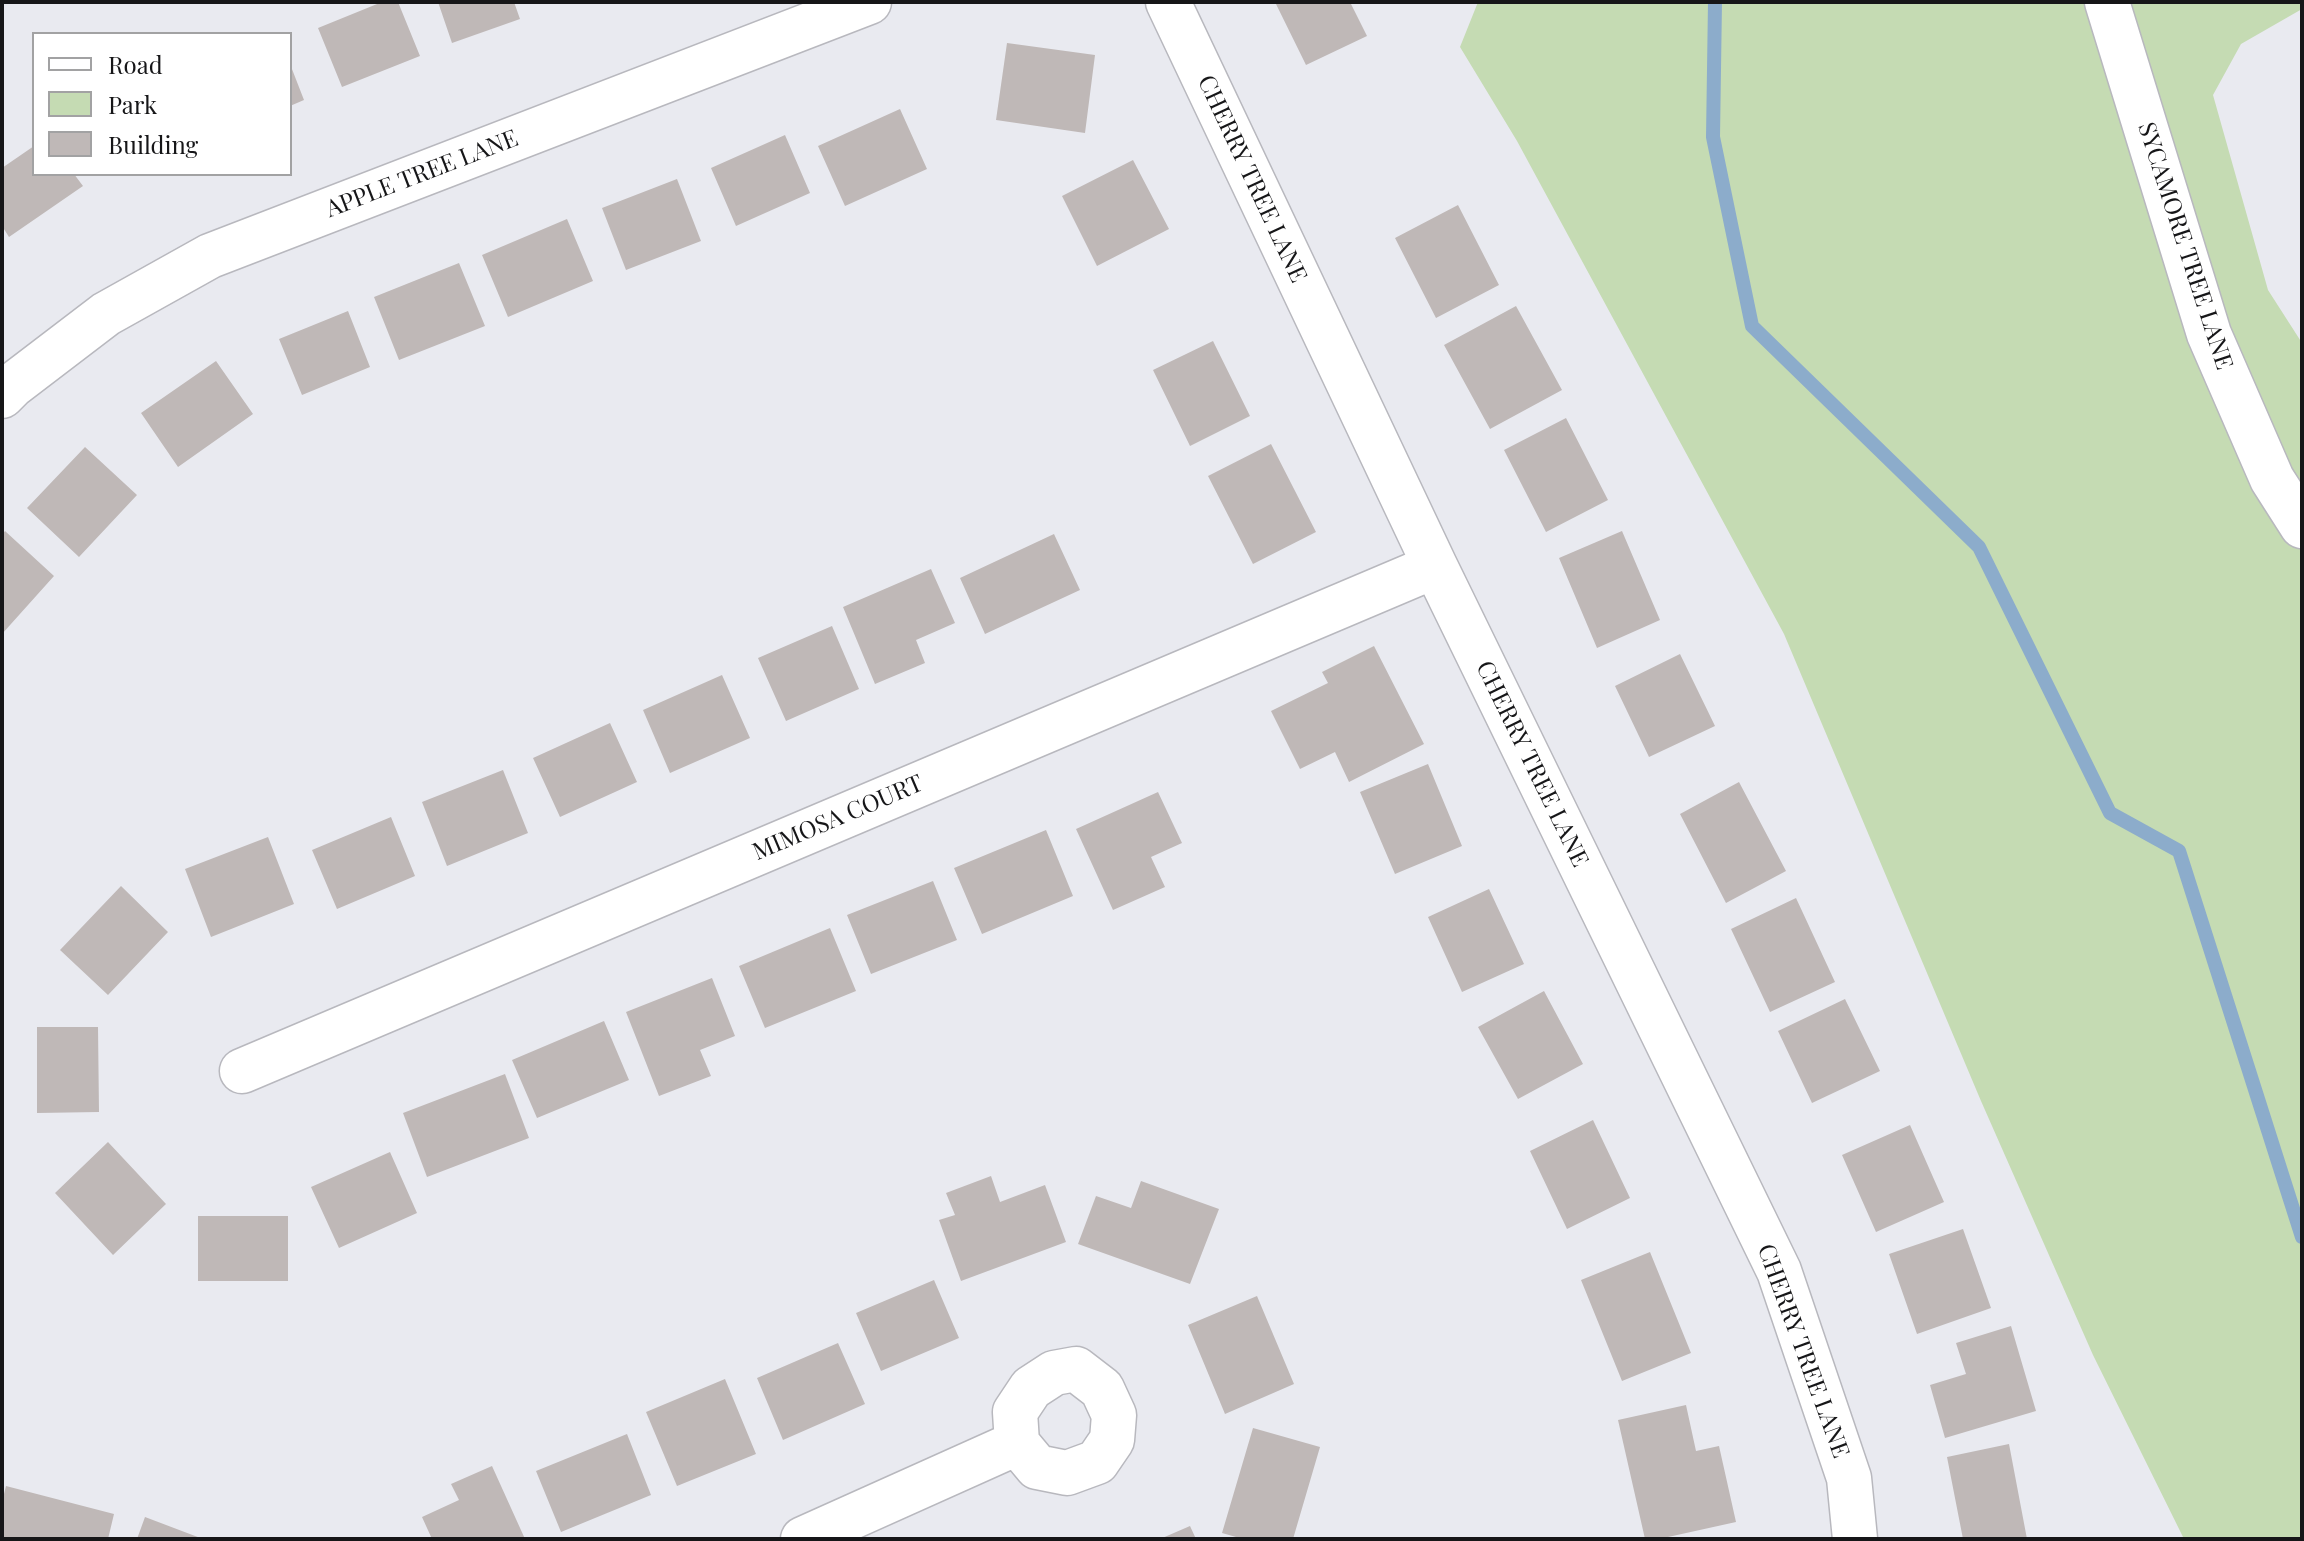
<!DOCTYPE html>
<style>
body{margin:0}
#map{position:relative;width:2304px;height:1541px;overflow:hidden;background:#e9eaf0;font-family:"Playfair Display",serif}
canvas{display:block}
.frame{position:absolute;inset:0;border:4px solid #161618;pointer-events:none}
.legend{position:absolute;left:32px;top:32px;width:260px;height:144px;box-sizing:border-box;background:#fff;border:2px solid #a2a2a3;margin:0;padding:10px 14px;list-style:none;font-size:24px;color:#161618}
.legend li{display:flex;align-items:center;gap:16px;height:40px}
.legend b{width:40px;border:2px solid #a2a2a3}
</style>
<div id="map">
<canvas width="2304" height="1541"></canvas>
<div class="frame"></div>
<ul class="legend">
<li><b style="height:10px;background:#fff"></b>Road</li>
<li><b style="height:22px;background:#c5dbb3"></b>Park</li>
<li><b style="height:22px;background:#bfb8b7"></b>Building</li>
</ul>
</div>
<script>
const g = document.querySelector('canvas').getContext('2d');
g.lineJoin = 'round';
function fill(path, color) { g.fillStyle = color; g.fill(path, 'evenodd'); }
function stroke(path, color, width, dash) { g.strokeStyle = color; g.lineWidth = width; g.lineCap = dash ? 'butt' : 'round'; g.setLineDash(dash || []); g.stroke(path); }
function label(font, color, halo, rows, align = 'center') {
  g.font = font + ' "Playfair Display",serif'; g.lineWidth = 6; g.setLineDash([]); g.textBaseline = 'middle'; g.strokeStyle = halo; g.fillStyle = color; for (const [text, x, y, turn = 0] of rows) {
    g.save(); g.translate(x, y); g.rotate((+turn || 0) * Math.PI / 180); g.textAlign = isNaN(turn) ? turn : align; if (halo) g.strokeText(text, 0, 0); g.fillText(text, 0, 0); g.restore();
  }
}
const green = new Path2D(`
 M1478 2H2302V9L2241 44 2213 95 2268 290 2302 343V1539H2184L2093 1355 1981 1101 1784 634 1517 141 1460 47Z`);
const stream = new Path2D(`
 M1715 2 1713 137 1752 326 1979 547 2110 813 2179 851 2302 1237`);
const building = new Path2D(`
 M382 2H398L420 56 342 87 318 28Z
 M438 2H514L520 19 452 43Z
 M1275 2H1350L1367 36 1306 65Z
 M1007 43 1095 55 1085 133 996 120Z
 M290 64 304 100 290 106Z
 M900 109 927 169 845 206 818 146Z
 M785 135 810 193 736 226 711 168Z
 M34 146V174H74L83 186 9 237 2 226V168Z
 M1133 160 1169 229 1097 266 1062 196Z
 M677 179 701 241 626 270 602 208Z
 M1458 205 1499 285 1436 318 1395 238Z
 M567 219 593 281 508 317 482 255Z
 M459 263 485 326 399 360 374 297Z
 M1516 306 1562 390 1490 429 1444 345Z
 M348 311 370 367 302 395 279 339Z
 M1213 341 1250 416 1190 446 1153 370Z
 M216 361 253 414 178 467 141 413Z
 M1566 418 1608 500 1546 532 1504 450Z
 M1271 444 1316 532 1253 564 1208 476Z
 M85 447 137 495 79 557 27 508Z
 M5 531 54 576 2 634V535Z
 M1622 531 1660 620 1597 648 1559 558Z
 M1054 534 1080 590 985 634 960 578Z
 M931 569 955 623 916 640 925 663 875 684 843 607Z
 M832 626 859 689 786 721 758 658Z
 M1374 646 1424 744 1349 782 1335 752 1300 769 1271 711 1328 683 1322 672Z
 M1680 654 1715 726 1649 757 1615 686Z
 M722 675 750 738 670 773 643 710Z
 M610 723 637 782 560 817 533 758Z
 M1428 764 1462 846 1395 874 1360 792Z
 M503 770 528 833 447 866 422 802Z
 M1739 782 1786 871 1726 903 1680 814Z
 M1158 792 1182 843 1151 857 1165 887 1113 910 1076 829Z
 M391 817 415 876 337 909 312 850Z
 M1046 830 1073 896 982 934 954 868Z
 M268 837 294 904 211 937 185 869Z
 M933 881 957 940 871 974 847 915Z
 M121 886 168 932 108 995 60 950Z
 M1489 889 1524 964 1462 992 1428 917Z
 M1796 898 1835 982 1770 1012 1731 929Z
 M830 928 856 991 765 1028 739 966Z
 M712 978 735 1036 700 1050 711 1076 659 1096 626 1012Z
 M1544 991 1583 1064 1518 1099 1478 1027Z
 M1845 999 1880 1071 1812 1103 1778 1031Z
 M604 1021 629 1080 537 1118 512 1060Z
 M37 1027H98L99 1112 37 1113Z
 M505 1074 529 1138 427 1177 403 1113Z
 M1593 1120 1630 1198 1567 1229 1530 1151Z
 M1910 1125 1944 1202 1876 1232 1842 1155Z
 M108 1142 166 1204 113 1255 55 1193Z
 M390 1152 417 1213 339 1248 311 1187Z
 M991 1176 1000 1202 1045 1185 1066 1242 961 1281 939 1220 955 1215 946 1193Z
 M1141 1181 1219 1209 1190 1284 1078 1244 1096 1196 1131 1208Z
 M198 1216H288V1281H198Z
 M1963 1229 1991 1308 1917 1334 1889 1254Z
 M1650 1252 1691 1353 1622 1381 1581 1280Z
 M934 1280 959 1338 881 1371 856 1313Z
 M1257 1296 1294 1384 1225 1414 1188 1325Z
 M2011 1326 2036 1411 1945 1438 1930 1385 1966 1374 1956 1343Z
 M838 1343 865 1404 783 1440 757 1378Z
 M725 1379 756 1454 677 1486 646 1412Z
 M1686 1405 1696 1451 1719 1446 1736 1522 1659 1539H1645L1618 1420Z
 M1253 1428 1320 1447 1293 1539H1243L1222 1533Z
 M627 1434 651 1495 561 1532 536 1471Z
 M2009 1444 2027 1539H1963L1947 1457Z
 M492 1466 525 1539H432L422 1517 459 1500 451 1484Z
 M6 1486 114 1514 108 1539H2V1502Z
 M145 1517 203 1539H137Z
 M1190 1526 1196 1539H1160Z`);
const minor = new Path2D(`
 M1168 2 1435 566 1779 1271 1849 1478 1855 1539
 M2107 2 2209 334 2272 479 2302 526
 M2 396 13 385 106 314 210 256 869 2
 M242 1071 1435 566
 M1076 1369 1102 1389 1114 1415 1112 1440 1097 1462 1067 1473 1037 1467 1017 1443 1015 1412 1031 1388 1054 1373Z
 M803 1539 1017 1443`);
const streetNames = [
 ["APPLE TREE LANE",422,174,-21],
 ["CHERRY TREE LANE",1252,179,65],
 ["SYCAMORE TREE LANE",2185,246,72],
 ["CHERRY TREE LANE",1532,764,64],
 ["MIMOSA COURT",838,818,-23],
 ["CHERRY TREE LANE",1803,1351,70]
];
fill(green, '#c5dbb3');
stroke(stream, '#8caccb', 14);
fill(building, '#bfb8b7');
stroke(minor, '#b8b8be', 47);
stroke(minor, '#fff', 44);
label('24px', '#161618', '#fff', streetNames);
</script>
